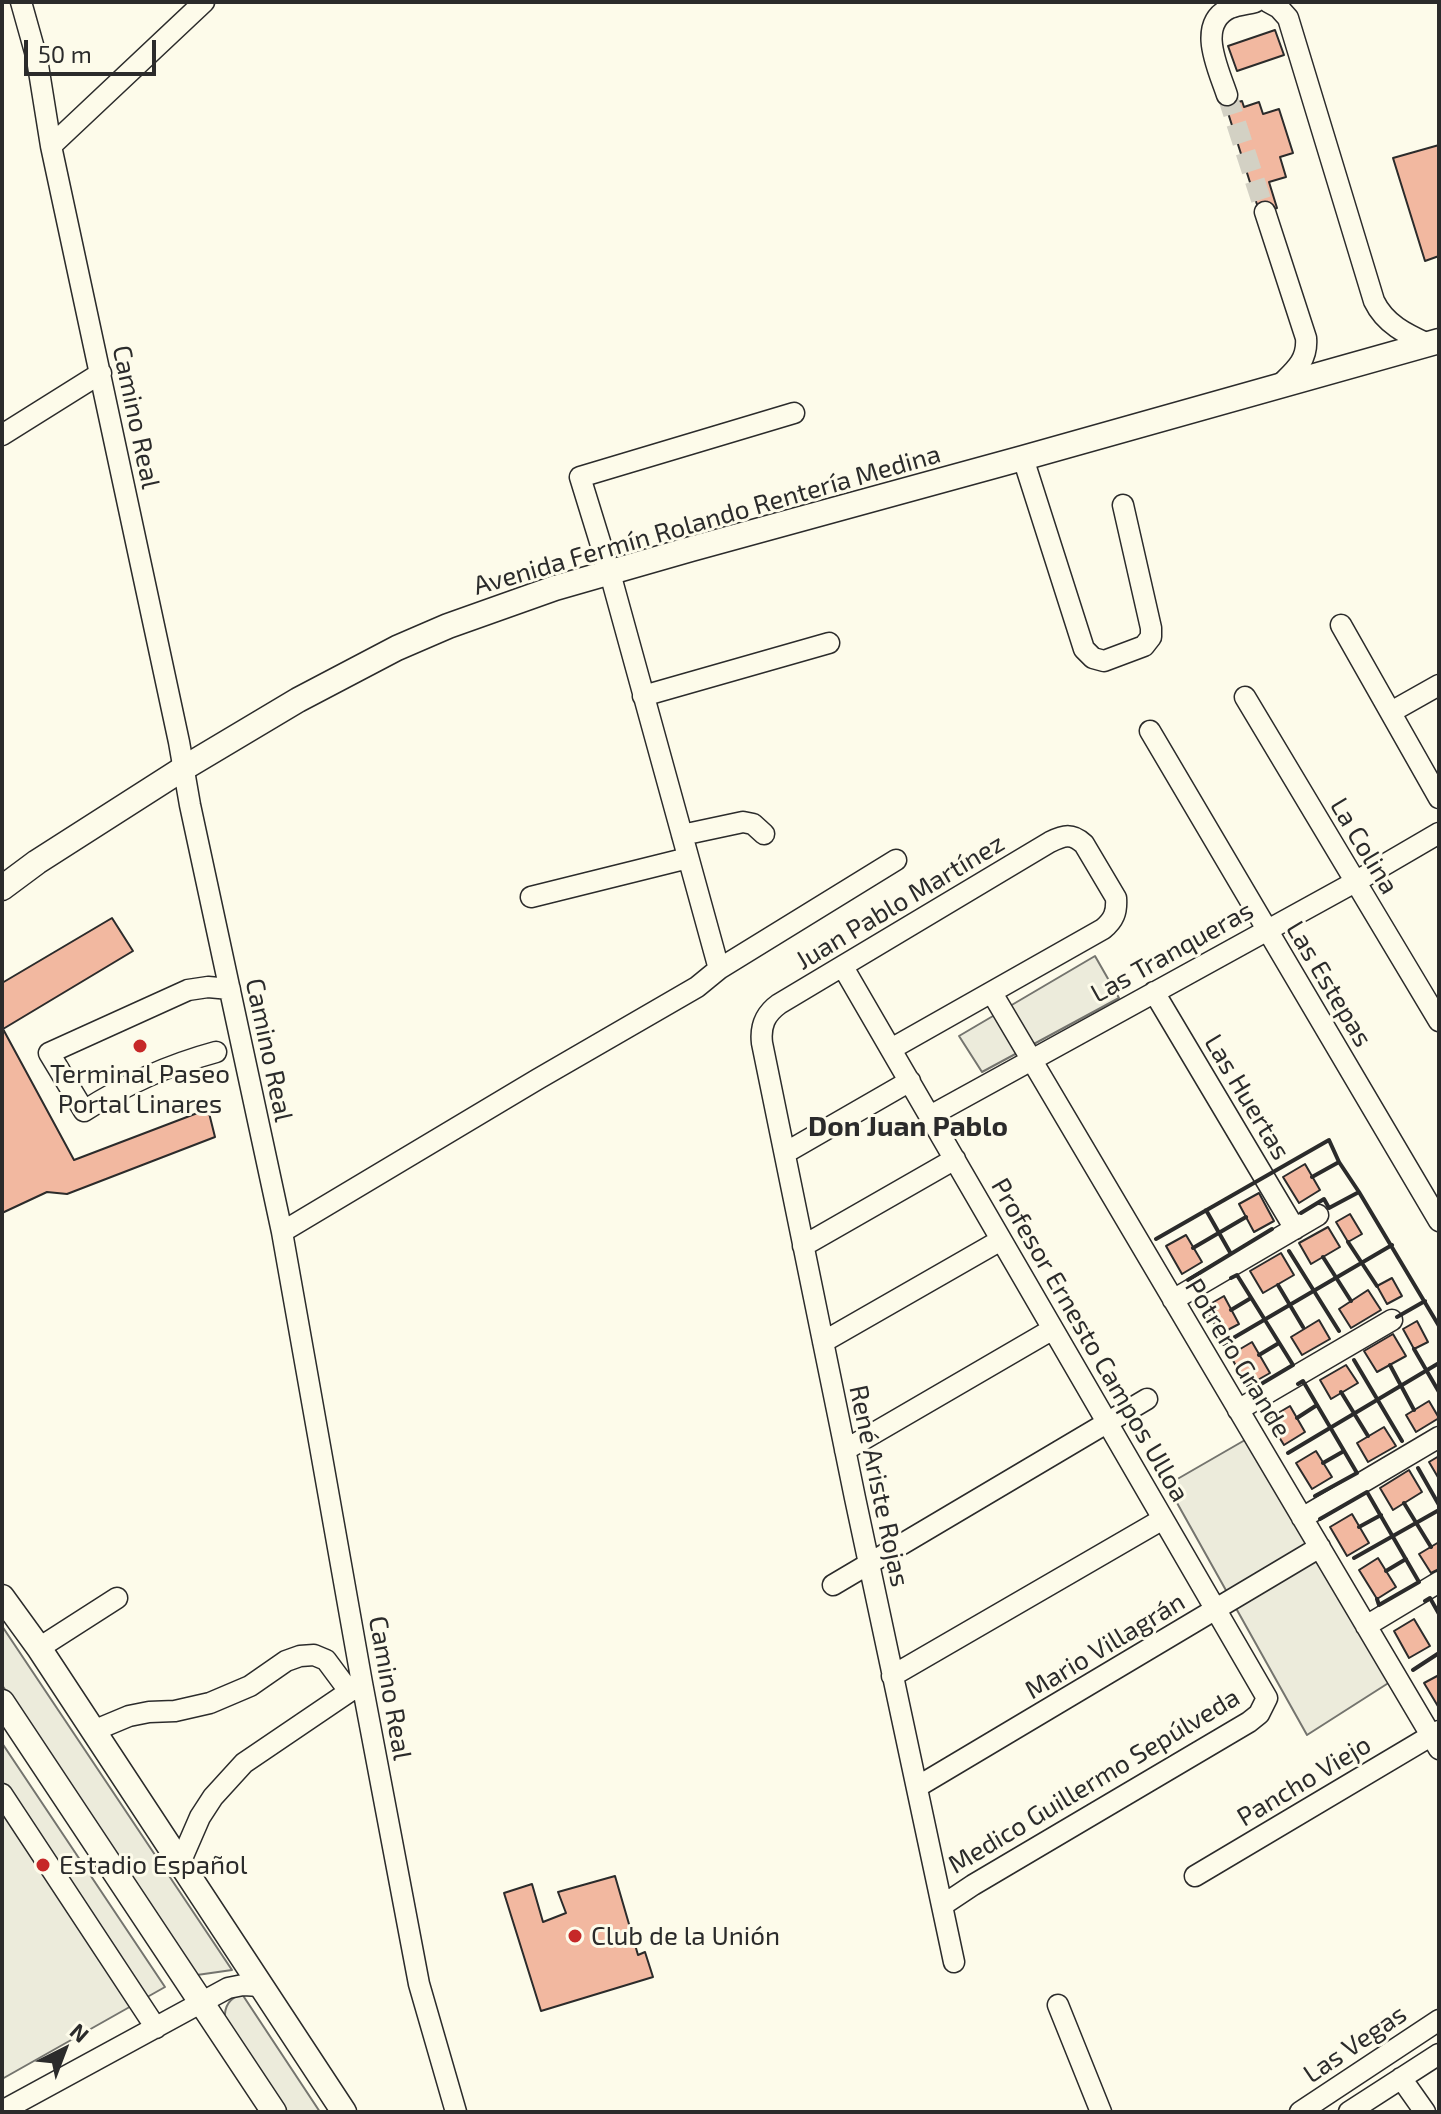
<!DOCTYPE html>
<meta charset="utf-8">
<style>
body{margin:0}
#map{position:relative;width:1441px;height:2114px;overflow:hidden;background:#fdfbea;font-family:"Exo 2",sans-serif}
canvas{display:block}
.frame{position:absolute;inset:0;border:4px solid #2b2b2b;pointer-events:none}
.north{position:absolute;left:24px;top:2010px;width:80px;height:80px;-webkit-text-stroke:6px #fdfbea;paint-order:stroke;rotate:42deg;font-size:22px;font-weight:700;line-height:32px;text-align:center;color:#2b2b2b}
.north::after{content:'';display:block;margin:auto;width:28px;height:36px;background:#2b2b2b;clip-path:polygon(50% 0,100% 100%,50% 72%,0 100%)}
.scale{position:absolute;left:24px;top:40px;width:132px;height:36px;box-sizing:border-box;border:4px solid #2b2b2b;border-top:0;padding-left:10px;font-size:24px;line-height:28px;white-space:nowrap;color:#2b2b2b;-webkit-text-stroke:6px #fdfbea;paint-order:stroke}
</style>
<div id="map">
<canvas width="1441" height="2114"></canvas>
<div class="frame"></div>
<div class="north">N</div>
<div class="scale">50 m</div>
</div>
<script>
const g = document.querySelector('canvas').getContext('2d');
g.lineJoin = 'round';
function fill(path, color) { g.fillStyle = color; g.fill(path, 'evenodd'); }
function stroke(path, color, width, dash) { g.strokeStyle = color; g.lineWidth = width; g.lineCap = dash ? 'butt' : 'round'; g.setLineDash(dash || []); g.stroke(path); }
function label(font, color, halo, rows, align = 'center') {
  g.font = font + ' "Exo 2",sans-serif'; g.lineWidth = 6; g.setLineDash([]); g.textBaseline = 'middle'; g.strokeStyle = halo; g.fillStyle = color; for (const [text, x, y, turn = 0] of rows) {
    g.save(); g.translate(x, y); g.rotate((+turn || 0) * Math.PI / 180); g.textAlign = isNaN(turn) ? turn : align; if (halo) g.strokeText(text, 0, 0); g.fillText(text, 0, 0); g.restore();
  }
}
const green = new Path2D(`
 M1095 956 1119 998 982 1072 959 1036Z
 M1245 1440 1390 1682 1307 1735 1167 1485Z
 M2 1626 232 1970 197 1975 2 1685Z
 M2 1743 165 1987 2 2079Z
 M242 1994 320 2112H285L225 2019C224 2006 229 1998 242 1994Z`);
const building = new Path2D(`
 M1275 30 1284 55 1237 71 1228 46Z
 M1232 94 1234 103 1242 101 1244 107 1259 102 1263 114 1279 109 1293 153 1280 157 1286 177 1269 182 1277 208 1260 214 1223 97Z
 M1439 145V256L1425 261 1393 158Z
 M112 918 133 951 3 1029 74 1160 208 1109 215 1137 67 1194 47 1192 2 1213V983Z
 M1305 1164 1320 1190 1299 1203 1283 1177Z
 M1259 1193 1274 1221 1254 1232 1239 1204Z
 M1350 1214 1362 1234 1348 1242 1336 1222Z
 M1328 1227 1340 1247 1311 1264 1299 1243Z
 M1186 1235 1202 1262 1182 1274 1166 1246Z
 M1281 1253 1294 1275 1263 1293 1250 1271Z
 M1392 1278 1402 1296 1387 1304 1377 1286Z
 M1368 1290 1381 1310 1351 1328 1339 1309Z
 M1224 1296 1239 1324 1220 1334 1205 1307Z
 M1319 1320 1330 1339 1302 1355 1291 1337Z
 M1417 1321 1428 1342 1414 1349 1403 1329Z
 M1393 1334 1406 1356 1377 1372 1364 1351Z
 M1252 1342 1270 1373 1247 1386 1230 1355Z
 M1346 1365 1358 1383 1331 1399 1320 1380Z
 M1429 1401 1439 1418 1416 1432 1406 1415Z
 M1290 1406 1305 1432 1284 1445 1268 1419Z
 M1384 1427 1396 1446 1368 1462 1357 1443Z
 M1316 1451 1332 1477 1312 1489 1296 1463Z
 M1439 1456V1479L1429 1462Z
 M1409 1470 1422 1492 1393 1510 1380 1488Z
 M1352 1514 1369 1543 1347 1556 1330 1527Z
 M1439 1542V1569L1431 1573 1419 1554Z
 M1378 1558 1396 1587 1377 1599 1359 1570Z
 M1414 1619 1430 1646 1409 1658 1394 1631Z
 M1439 1675V1708L1424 1683Z
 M615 1876 638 1955 645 1952 653 1977 541 2011 504 1893 532 1884 543 1922 566 1913 558 1892Z`);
const minorTunnel = new Path2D(`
 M1227 95 1265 212`);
const minor = new Path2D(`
 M21 2 37 59 51 146 179 742 190 805 282 1232 362 1683 419 1984 456 2112
 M1268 2 1279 8 1288 18 1374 301C1385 324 1406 334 1428 344
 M1227 95C1219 70 1195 24 1230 8 1237 5 1247 4 1255 2
 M51 146 204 2
 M1265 212 1306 338C1308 361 1294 371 1279 386
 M2 435 101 373
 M1023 458 1084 649 1093 658 1104 661 1144 646 1151 637V628L1123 505
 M1341 625 1439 798
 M643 696 829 643
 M1245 697 1439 1021
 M1391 712 1439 685
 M1150 731 1439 1221
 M682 835 743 822 753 824 764 834
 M531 897 688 858
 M843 967 1267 1698 1259 1714 1249 1722 973 1885 943 1905
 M719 969 613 584 580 477 794 413
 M1154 992 1295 1229
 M992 993 1439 1749
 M891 1049 1103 929C1114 920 1117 912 1116 898L1084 844C1072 833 1064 835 1050 842L779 1004C765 1014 760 1026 762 1043L855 1498 954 1962
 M216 1052C168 1065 126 1084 84 1111L49 1053 188 990 208 987 230 989
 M930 1116 1355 882 1439 833
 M785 1153 910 1081
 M282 1232 538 1079 697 987 719 969 896 860
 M803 1246 955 1159
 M1173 1300 1318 1215
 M823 1342 1001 1240
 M1238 1410 1392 1320
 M845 1450 1053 1329
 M1302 1518 1439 1437
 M833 1585 1147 1399
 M1366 1626 1439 1582
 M39 1648 117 1598
 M892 1676 1163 1519
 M93 1731 129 1716 149 1712 175 1711 210 1703 250 1686 286 1661 300 1656 314 1655 326 1660 349 1691
 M917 1787 1320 1547
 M2 1794 156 2028
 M180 1863 200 1817 213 1797 244 1763 359 1685
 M1195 1876 1439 1731
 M1058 2005 1101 2112
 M1401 2078 1425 2112
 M2 2111 228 1988 243 1985 261 1986
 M1300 2112 1439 2020
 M1349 2112 1439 2054`);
const major = new Path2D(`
 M2 888 37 862 184 768 298 700 397 648 448 626 555 588 691 549 1023 458 1439 341
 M2 1597 39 1648 344 2112
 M2 1702 274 2112`);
const wall = new Path2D(`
 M1312 1177 1339 1162
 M1206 1210 1231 1254
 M1301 1213 1324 1199 1329 1208 1359 1192
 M1156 1239 1329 1140 1339 1162 1359 1192 1439 1326
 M1348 1242 1377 1286
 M1193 1248 1246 1217
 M1289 1251 1339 1331
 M1323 1257 1351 1301
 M1231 1278 1237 1275 1293 1365 1251 1390
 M1188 1280 1272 1229
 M1278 1285 1303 1327
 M1231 1310 1251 1298
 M1397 1317 1425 1301
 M1223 1344 1392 1245
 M1414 1349 1439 1392
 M1259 1355 1279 1343
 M1354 1360 1402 1441
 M1390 1365 1414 1410
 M1298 1384 1303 1381 1357 1473 1315 1496
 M1341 1392 1368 1436
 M1297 1418 1317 1405
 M1288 1453 1439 1363
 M1323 1463 1344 1451
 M1418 1468 1439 1505
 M1404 1503 1431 1547
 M1320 1519 1367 1492 1419 1582 1379 1605 1377 1599
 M1359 1527 1381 1515
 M1354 1558 1439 1510
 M1386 1571 1406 1559
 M1425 1601 1430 1598 1439 1614
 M1413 1670 1439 1653`);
const markers = [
 [140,1046,8,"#c62828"],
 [43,1865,8,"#c62828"],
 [575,1936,8,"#c62828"]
];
const streetNames = [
 ["Camino Real",136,417,78],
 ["Avenida Fermín Rolando Rentería Medina",707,520,-16],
 ["La Colina",1364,846,59],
 ["Juan Pablo Martínez",900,902,-31],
 ["Las Tranqueras",1172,952,-29],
 ["Las Estepas",1329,984,59],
 ["Camino Real",269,1050,78],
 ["Las Huertas",1247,1097,59],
 ["Profesor Ernesto Campos Ulloa",1090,1340,60],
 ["Potrero Grande",1238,1358,59],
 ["René Ariste Rojas",879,1486,78],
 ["Mario Villagrán",1105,1646,-31],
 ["Camino Real",390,1688,80],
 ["Medico Guillermo Sepúlveda",1094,1781,-31],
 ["Pancho Viejo",1304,1781,-31],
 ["Las Vegas",1355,2044,-34]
];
const poiNames = [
 ["Terminal Paseo",140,1074,"center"],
 ["Portal Linares",140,1104,"center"],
 ["Estadio Español",59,1865],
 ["Club de la Unión",591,1936]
];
const neighbourhoodNames = [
 ["Don Juan Pablo",908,1127]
];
fill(green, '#ecebdb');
stroke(green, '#74746e', 2);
fill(building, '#f2b8a0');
stroke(building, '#2b2b2b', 2);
stroke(minorTunnel, '#d3d1c4', 20, [20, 10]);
stroke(minor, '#2b2b2b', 23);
stroke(major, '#2b2b2b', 27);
stroke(minor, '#fdfbea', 20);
stroke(major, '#fdfbea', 24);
stroke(wall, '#2b2b2b', 4);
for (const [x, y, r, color] of markers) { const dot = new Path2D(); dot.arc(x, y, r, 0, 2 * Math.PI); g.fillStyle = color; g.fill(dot); stroke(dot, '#fdfbea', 3); }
label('26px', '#2b2b2b', '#fdfbea', streetNames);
label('26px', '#2b2b2b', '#fdfbea', poiNames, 'left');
label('bold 28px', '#2b2b2b', '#fdfbea', neighbourhoodNames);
</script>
